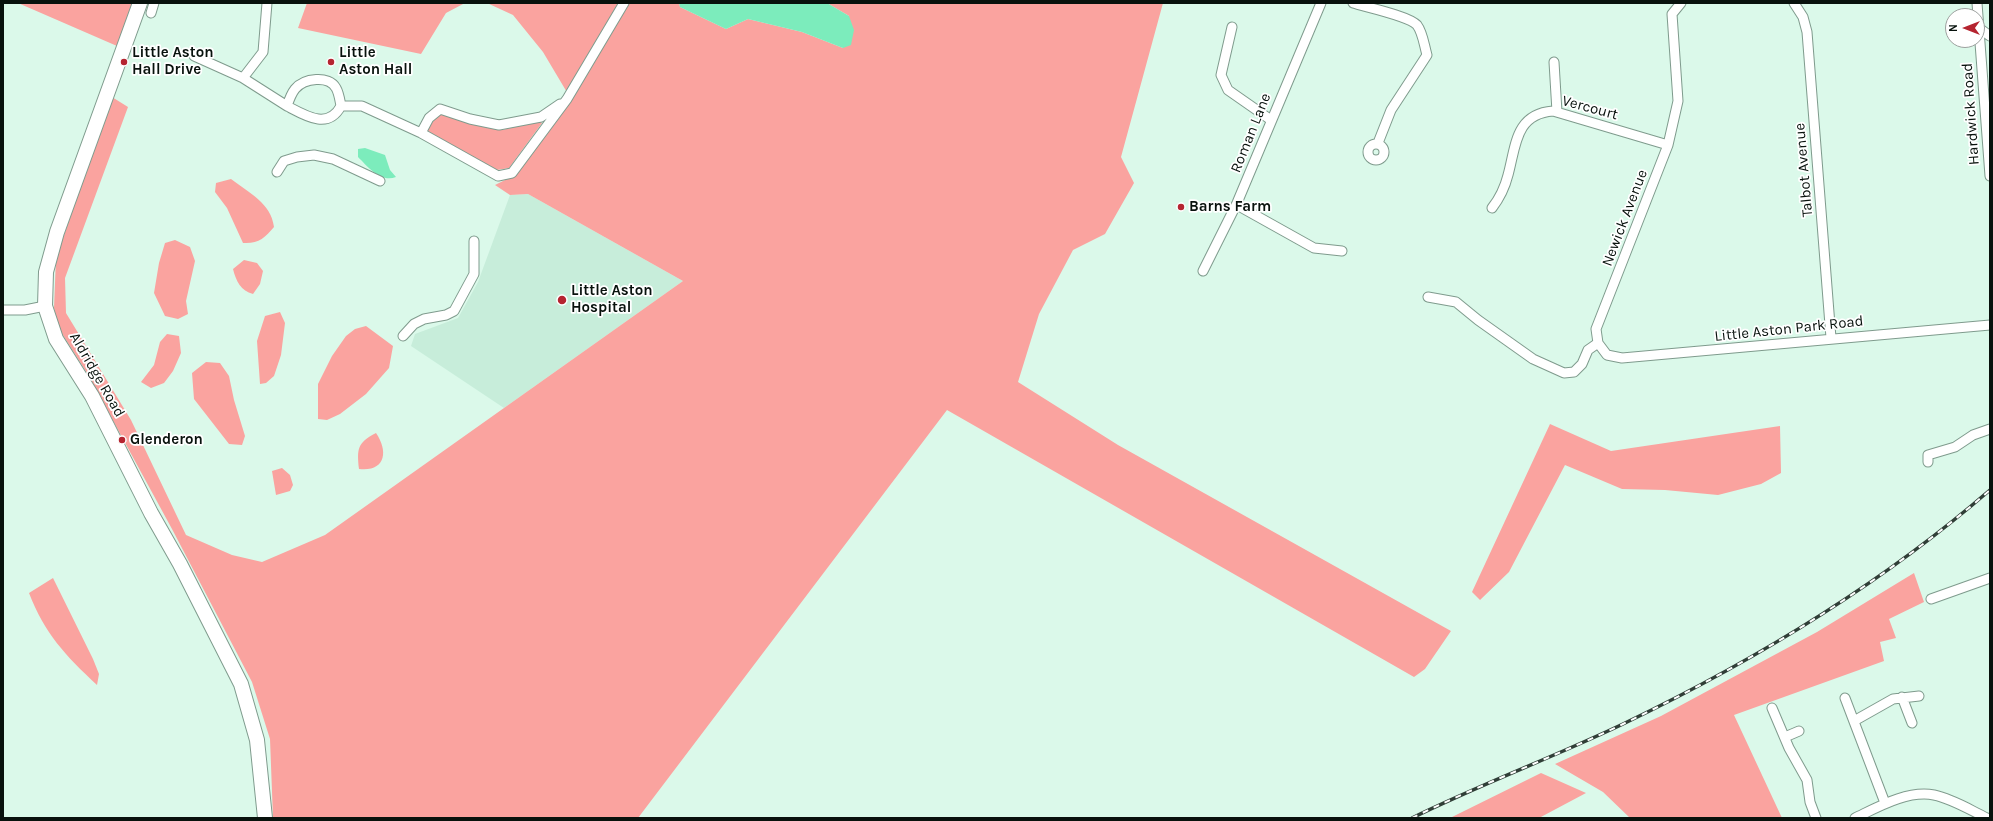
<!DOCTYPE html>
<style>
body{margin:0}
#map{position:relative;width:1993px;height:821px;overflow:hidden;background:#dbf9ea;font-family:Karla,sans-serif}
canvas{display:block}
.frame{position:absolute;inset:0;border:4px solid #08120d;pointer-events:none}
.north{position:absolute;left:1945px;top:8px;width:40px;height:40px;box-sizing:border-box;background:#fff;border:1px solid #9ca09e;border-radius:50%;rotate:270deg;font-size:11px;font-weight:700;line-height:16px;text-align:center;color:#08120d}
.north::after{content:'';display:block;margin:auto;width:14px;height:18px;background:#b52430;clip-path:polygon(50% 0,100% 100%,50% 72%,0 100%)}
</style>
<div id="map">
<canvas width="1993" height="821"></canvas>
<div class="frame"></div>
<div class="north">N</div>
</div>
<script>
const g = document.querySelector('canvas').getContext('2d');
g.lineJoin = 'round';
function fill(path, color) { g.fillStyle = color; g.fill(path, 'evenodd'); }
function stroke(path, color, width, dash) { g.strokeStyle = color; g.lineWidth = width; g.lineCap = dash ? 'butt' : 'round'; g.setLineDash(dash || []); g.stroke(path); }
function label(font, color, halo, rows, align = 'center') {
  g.font = font + ' Karla,sans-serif'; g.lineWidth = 3.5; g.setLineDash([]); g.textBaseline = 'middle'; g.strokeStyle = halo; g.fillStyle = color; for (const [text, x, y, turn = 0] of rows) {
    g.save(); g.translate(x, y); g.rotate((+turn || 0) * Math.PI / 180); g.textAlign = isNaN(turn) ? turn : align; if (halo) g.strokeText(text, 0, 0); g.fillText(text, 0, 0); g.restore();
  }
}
const built = new Path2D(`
 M528 194 683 281 504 408 411 346 415 334 458 318 478 282 510 195Z`);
const green = new Path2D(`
 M18 3H133L117 46Z
 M307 3H465L446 13 421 54 298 28Z
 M487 3H623L568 94 543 52 513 15Z
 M628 3H679L680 7 726 29 748 19 802 32 843 48 849 16 827 3H1163L1121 157 1134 183 1105 234 1073 250 1039 314 1018 382 1118 445 1451 631 1425 669 1414 677 947 410 638 818H273L270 739 252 682 172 529 87 373 59 329 54 308 56 258 112 97 128 107 65 278 66 313 131 420 186 535 232 555 262 562 325 535 683 281 528 194 510 195 495 185 513 176 551 128Z
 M443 113 474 124 502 130 540 121 542 123 509 168 497 170 425 131 434 118Z
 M231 179C249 193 271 203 274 227 265 238 258 244 243 243L227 208 215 192 216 183Z
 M175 240 190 247 195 261 186 301 188 314 178 319 165 316 154 293 159 263 165 243Z
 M244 260 257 263 263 271 260 284 253 294C241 291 236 281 233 269Z
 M280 312 285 323 281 355 274 376 266 383 260 384 257 341 265 316Z
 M366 326 393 346 389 368 366 394 340 414 327 420 318 419V384L332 356 346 336 355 329Z
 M167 334 179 336 181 353 173 371 164 383 151 388 141 382 154 365 160 342Z
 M206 362 220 363 229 376 234 400 245 436 242 445 229 444 194 399 192 373Z
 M1550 424 1611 451 1780 426 1781 473 1761 484 1718 495 1665 490 1622 489 1565 465 1509 572 1480 600 1472 592Z
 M376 433C389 452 385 472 359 469 357 449 357 443 376 433Z
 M282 468 290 475 293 485 290 491 276 495 272 471Z
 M1914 573 1924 602 1889 619 1896 638 1880 642 1884 661 1734 715 1782 818H1630L1603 792 1555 764 1661 716 1817 632Z
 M53 578 93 659 99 674 97 685C65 655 45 634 29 593Z
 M1541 773 1586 793 1539 818H1450Z`);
const water = new Path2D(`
 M679 3H827L849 16 854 30 851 45 843 48 802 32 748 19 726 29 680 7Z
 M365 148 385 155 390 170 396 177C381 183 368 167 358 157V149Z`);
const street = new Path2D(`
 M1353 3C1366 7 1409 16 1417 25 1423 33 1424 45 1427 55L1391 110 1378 143
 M1794 3 1803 17 1807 32 1831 338
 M1977 3 1990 176
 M151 13 154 3
 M1232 27 1221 75 1228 90 1271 120
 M1979 28 1990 36
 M194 56 243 78 287 106C289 100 291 94 295 89 304 78 329 75 336 88 339 93 340 101 341 106H362L421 133 498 176 512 173 567 99 624 3
 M1554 62 1557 112
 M243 78 263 52 267 3
 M287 106C306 116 328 130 341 106
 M421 133 429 118 440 109 470 119 499 125 541 117 560 104
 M1368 152a8 8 0 1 1 16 0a8 8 0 1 1-16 0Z
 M277 172 284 161 297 157 314 155 333 159 380 181
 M1237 205 1314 248 1342 251
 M1492 208C1499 199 1505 187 1508 175 1516 146 1515 114 1553 111L1668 145
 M1203 271 1237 203 1321 3
 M1428 297 1456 302 1478 320 1533 359 1564 373 1574 372 1582 364 1588 350 1598 343
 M3 310H25L45 306
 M403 336 414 324 424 319 446 315 454 311 474 274V241
 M1598 343 1607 355 1622 358 1990 325
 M1598 343 1596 329 1668 145 1678 101 1672 14 1681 3
 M1928 462V455L1955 447 1973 435 1990 429
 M1931 599 1990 578
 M1902 697 1912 723
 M1845 698 1885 803
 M1772 708 1789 748 1807 780 1810 802 1816 818
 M1854 721 1893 699 1919 696
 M1785 737 1799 731
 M1855 818C1878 807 1907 790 1934 795 1953 799 1970 810 1987 818`);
const primary = new Path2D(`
 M140 3 57 232 46 272 45 306 56 339 92 396 151 513 180 564 241 684 257 740 265 818`);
const rail = new Path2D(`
 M1412 818C1481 784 1554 757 1623 724 1754 661 1880 585 1990 490`);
const markers = [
 [124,62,4,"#b52430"],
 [331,62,4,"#b52430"],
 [1181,207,4,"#b52430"],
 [562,300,5,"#b52430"],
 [122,440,4,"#b52430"]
];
const poiNames = [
 ["Little Aston",132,53],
 ["Hall Drive",132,70],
 ["Little",339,53],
 ["Aston Hall",339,70],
 ["Barns Farm",1189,207],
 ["Little Aston",571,291],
 ["Hospital",571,308],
 ["Glenderon",130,440]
];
const streetNames = [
 ["Vercourt",1590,108,15],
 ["Hardwick Road",1971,114,-94],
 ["Roman Lane",1251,133,-68],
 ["Talbot Avenue",1804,170,-95],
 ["Newick Avenue",1625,218,-69],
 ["Little Aston Park Road",1789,329,-6],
 ["Aldridge Road",97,375,60]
];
fill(built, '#c7edda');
fill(green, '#faa39f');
fill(water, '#7cecbc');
stroke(street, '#7f9b8d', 11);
stroke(primary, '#7f9b8d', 16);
stroke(street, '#fff', 9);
stroke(primary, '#fff', 14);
stroke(rail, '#303e37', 3.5);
stroke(rail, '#fff', 2, [6]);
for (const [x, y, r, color] of markers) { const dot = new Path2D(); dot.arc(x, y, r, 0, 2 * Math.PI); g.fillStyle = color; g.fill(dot); stroke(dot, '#fff', 1.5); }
label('bold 15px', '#08120d', '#fff', poiNames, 'left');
label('15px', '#08120d', '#fff', streetNames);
</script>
